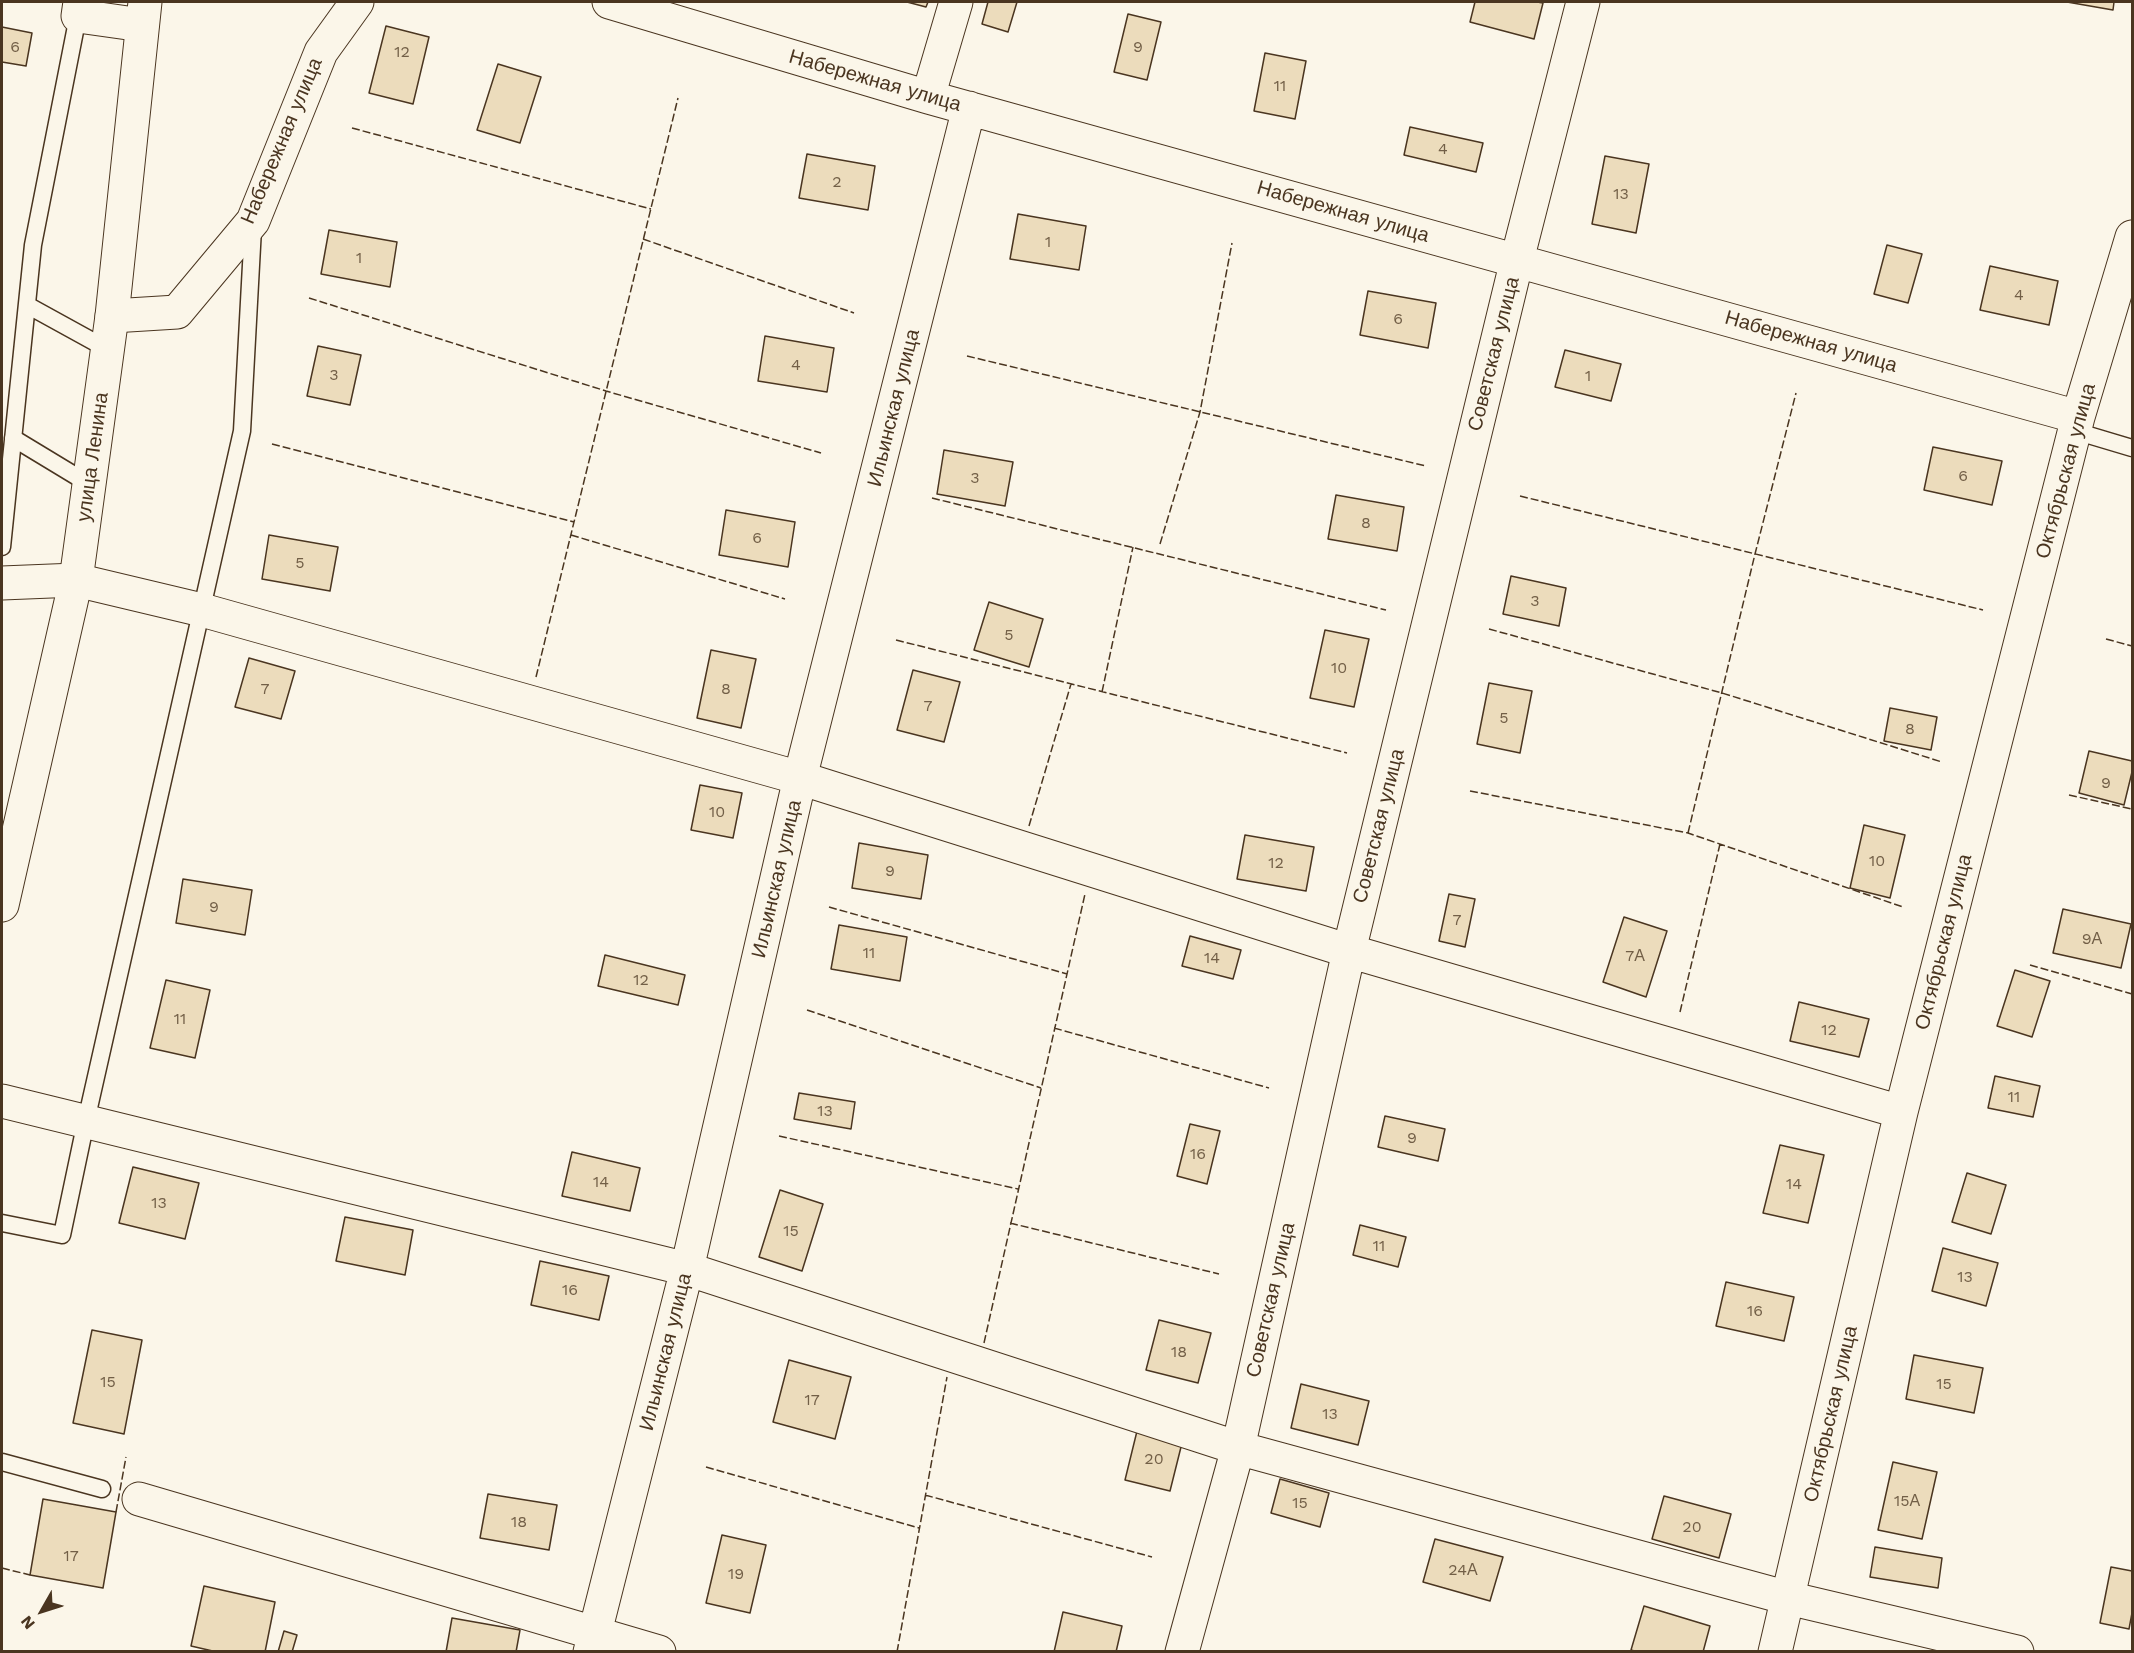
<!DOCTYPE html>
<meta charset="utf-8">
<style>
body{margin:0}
#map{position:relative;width:2134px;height:1653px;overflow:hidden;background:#fbf6e9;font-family:"Work Sans",sans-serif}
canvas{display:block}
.frame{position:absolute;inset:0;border:3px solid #4a3520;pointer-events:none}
.north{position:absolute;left:12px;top:1581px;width:60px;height:60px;-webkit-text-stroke:4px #fbf6e9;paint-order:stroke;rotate:231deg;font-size:16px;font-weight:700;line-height:24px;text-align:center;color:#4a3520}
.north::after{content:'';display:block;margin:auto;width:21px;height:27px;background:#4a3520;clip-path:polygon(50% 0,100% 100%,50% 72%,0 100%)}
</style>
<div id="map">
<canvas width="2134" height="1653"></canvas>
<div class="frame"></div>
<div class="north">N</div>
</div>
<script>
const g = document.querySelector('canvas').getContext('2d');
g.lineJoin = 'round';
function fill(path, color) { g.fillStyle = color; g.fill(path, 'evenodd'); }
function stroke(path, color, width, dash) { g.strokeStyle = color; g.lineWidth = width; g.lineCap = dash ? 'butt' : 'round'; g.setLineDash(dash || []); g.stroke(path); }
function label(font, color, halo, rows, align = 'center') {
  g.font = font + ' "Work Sans",sans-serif'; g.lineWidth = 4.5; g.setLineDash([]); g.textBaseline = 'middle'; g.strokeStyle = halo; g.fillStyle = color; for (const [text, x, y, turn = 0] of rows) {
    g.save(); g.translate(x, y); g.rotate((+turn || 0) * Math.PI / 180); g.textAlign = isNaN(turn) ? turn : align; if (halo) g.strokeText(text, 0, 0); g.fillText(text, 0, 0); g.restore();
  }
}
const building = new Path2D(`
 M907 2H928L926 7Z
 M988 2H1017L1008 32 982 24Z
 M1475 2H1537L1543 3 1534 39 1470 22Z
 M2067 2H2114L2113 10Z
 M1128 14 1161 22 1147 80 1114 72Z
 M386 26 429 37 413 104 369 93Z
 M2 27 32 33 26 66 2 62Z
 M1265 53 1306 61 1295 119 1254 111Z
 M498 64 541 77 520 143 477 130Z
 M1410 127 1483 143 1476 172 1404 155Z
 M807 154 875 166 868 210 799 198Z
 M1605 156 1649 164 1636 233 1592 224Z
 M1018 214 1086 226 1079 270 1010 259Z
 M329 230 397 242 390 287 321 274Z
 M1887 245 1922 254 1908 303 1874 294Z
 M1990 266 2058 281 2049 325 1980 310Z
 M1368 291 1436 303 1428 348 1360 335Z
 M765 336 834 348 827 392 758 381Z
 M318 346 361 355 350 405 307 396Z
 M1565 350 1621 364 1611 401 1555 387Z
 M1933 447 2002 461 1992 505 1924 490Z
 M944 450 1013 462 1005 506 937 494Z
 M1336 495 1404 507 1397 551 1328 539Z
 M726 510 795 522 788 567 719 555Z
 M269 535 338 547 330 591 262 579Z
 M1511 576 1566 588 1559 626 1503 614Z
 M989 602 1043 619 1029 667 974 650Z
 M1325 630 1369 639 1354 707 1310 698Z
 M711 650 756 659 741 728 697 718Z
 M249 658 295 671 281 719 235 707Z
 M913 670 960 682 944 742 897 730Z
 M1489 683 1532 691 1520 753 1477 744Z
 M1890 708 1937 717 1931 750 1884 741Z
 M2089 751 2132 761V772L2124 805 2079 793Z
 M700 785 742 793 733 838 691 830Z
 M1864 825 1905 835 1890 898 1850 888Z
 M1245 835 1314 847 1306 891 1237 879Z
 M859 843 928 855 921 899 852 888Z
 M183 879 252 890 245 935 176 923Z
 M1449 894 1475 899 1465 947 1439 941Z
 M2063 909 2131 924 2121 968 2053 953Z
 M1624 917 1667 931 1646 997 1603 982Z
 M839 925 907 937 900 981 831 969Z
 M1190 936 1241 950 1233 979 1182 966Z
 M605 955 685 975 678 1005 598 986Z
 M2015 970 2050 981 2032 1037 1997 1026Z
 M166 980 210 990 195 1058 150 1048Z
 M1799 1002 1869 1019 1859 1057 1790 1041Z
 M1995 1076 2040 1086 2033 1117 1988 1108Z
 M799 1093 855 1102 851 1129 794 1119Z
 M1385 1116 1445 1129 1438 1161 1378 1147Z
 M1190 1124 1220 1131 1207 1184 1177 1176Z
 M1780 1145 1824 1155 1808 1223 1763 1213Z
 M572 1152 640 1168 630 1211 562 1196Z
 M133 1167 199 1183 185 1239 119 1223Z
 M1967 1173 2006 1185 1991 1234 1952 1222Z
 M780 1190 823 1204 802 1271 759 1257Z
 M345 1217 413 1230 405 1275 336 1261Z
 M1360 1225 1406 1237 1398 1267 1353 1255Z
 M1943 1248 1998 1263 1986 1306 1932 1291Z
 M540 1261 609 1276 599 1320 531 1305Z
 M1726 1282 1794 1297 1784 1341 1716 1326Z
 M1159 1320 1211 1333 1198 1383 1146 1370Z
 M92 1330 142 1340 124 1434 73 1423Z
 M1914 1355 1983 1368 1974 1413 1906 1399Z
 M789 1360 851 1377 835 1439 773 1422Z
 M1301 1384 1369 1401 1358 1445 1291 1428Z
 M1138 1427 1183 1439 1170 1491 1125 1480Z
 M1893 1462 1937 1472 1922 1539 1878 1530Z
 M1280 1479 1329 1493 1320 1527 1271 1513Z
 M488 1494 557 1505 549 1550 480 1538Z
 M1664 1496 1731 1514 1719 1558 1652 1539Z
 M43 1499 116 1512 103 1588 30 1575Z
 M722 1535 766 1545 750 1613 706 1603Z
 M1435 1539 1503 1557 1490 1601 1423 1582Z
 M1875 1547 1942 1558 1938 1588 1870 1577Z
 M2111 1567 2132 1571V1613L2129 1629 2100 1623Z
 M204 1586 275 1602 265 1652H217L191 1646Z
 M1644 1606 1710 1626 1703 1652H1638L1631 1650Z
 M1063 1612 1122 1626 1116 1652H1054Z
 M452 1618 520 1630 516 1652H446Z
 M284 1631 297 1635 292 1652H278Z`);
const service = new Path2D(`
 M27 305 107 349
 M2075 431 2132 448
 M13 438 89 484
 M2 547 33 245 78 16
 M2 1223 62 1235 86 1121 242 431 253 228
 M2 1462 102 1489`);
const minor = new Path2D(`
 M80 2 78 16 142 25
 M609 2 928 97 2078 417
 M928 97 956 2
 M112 316 177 312 253 221 321 52 357 2
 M2 583 76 580 202 610 800 778 1349 951 1901 1112
 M2 1101 687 1269 1238 1448 1788 1598 2017 1652
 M139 1499 659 1652
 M590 1652 687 1269 800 778 969 108
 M1182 1652 1238 1448 1349 951 1517 260 1583 2
 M1775 1652 1901 1112 2078 417 2132 237`);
const secondary = new Path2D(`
 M2 905 76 580 112 316 145 2`);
const fence = new Path2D(`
 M352 128 651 209
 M643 239 854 313
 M309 298 606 391 821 453
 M967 356 1426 466
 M272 444 574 522
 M1520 496 1983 610
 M932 498 1386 610
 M571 535 785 599
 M1160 544 1200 412 1232 243
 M1489 629 1722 693 1942 762
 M2106 639 2132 646
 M896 640 1347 753
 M536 677 678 98
 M1102 692 1133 547
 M1470 791 1688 833 1903 907
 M2069 795 2132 809
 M1029 826 1071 684
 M1688 833 1755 554 1796 393
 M829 907 1067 974
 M2030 965 2132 994
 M807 1010 1041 1088
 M1680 1012 1720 844
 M1054 1028 1269 1088
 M779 1136 1018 1189
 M1010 1223 1219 1274
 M984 1343 1085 894
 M706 1467 919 1528
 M925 1495 1152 1557
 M116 1512 126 1457
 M2 1568 30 1575
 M897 1652 947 1377`);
const numberNames = [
 ["6",15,47],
 ["9",1138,47],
 ["12",402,52],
 ["11",1280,86],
 ["4",1443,149],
 ["2",837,182],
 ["13",1621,194],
 ["1",1048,242],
 ["1",359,258],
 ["4",2019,295],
 ["6",1398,319],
 ["4",796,365],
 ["3",334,375],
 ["1",1588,376],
 ["6",1963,476],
 ["3",975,478],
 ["8",1366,523],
 ["6",757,538],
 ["5",300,563],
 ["3",1535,601],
 ["5",1009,635],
 ["10",1339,668],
 ["7",265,689],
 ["8",726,689],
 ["7",928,706],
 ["5",1504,718],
 ["8",1910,729],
 ["9",2106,783],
 ["10",717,812],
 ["10",1877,861],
 ["12",1276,863],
 ["9",890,871],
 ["9",214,907],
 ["7",1457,920],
 ["9А",2092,939],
 ["11",869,953],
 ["7А",1635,956],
 ["14",1212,958],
 ["12",641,980],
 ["11",180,1019],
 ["12",1829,1030],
 ["11",2014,1097],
 ["13",825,1111],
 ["9",1412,1138],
 ["16",1198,1154],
 ["14",601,1182],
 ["14",1794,1184],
 ["13",159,1203],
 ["15",791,1231],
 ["11",1379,1246],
 ["13",1965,1277],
 ["16",570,1290],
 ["16",1755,1311],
 ["18",1179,1352],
 ["15",108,1382],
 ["15",1944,1384],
 ["17",812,1400],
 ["13",1330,1414],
 ["20",1154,1459],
 ["15А",1907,1501],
 ["15",1300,1503],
 ["18",519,1522],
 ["20",1692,1527],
 ["17",71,1556],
 ["24А",1463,1570],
 ["19",736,1574]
];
const streetNames = [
 ["Набережная улица",875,81,16],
 ["Набережная улица",282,141,-67],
 ["Набережная улица",1343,212,16],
 ["Набережная улица",1811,342,16],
 ["Советская улица",1494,354,-76],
 ["Ильинская улица",894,408,-76],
 ["улица Ленина",93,457,-82],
 ["Октябрьская улица",2066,471,-75],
 ["Советская улица",1379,826,-76],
 ["Ильинская улица",777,879,-77],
 ["Октябрьская улица",1944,942,-76],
 ["Советская улица",1271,1300,-77],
 ["Ильинская улица",666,1352,-76],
 ["Октябрьская улица",1831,1414,-77]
];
fill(building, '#ecdcbc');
stroke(building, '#4a3520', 1.5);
stroke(service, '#4a3520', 19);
stroke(minor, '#4a3520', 35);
stroke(secondary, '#4a3520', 35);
stroke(service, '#fbf6e9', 16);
stroke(minor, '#fbf6e9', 33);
stroke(secondary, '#fbf6e9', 33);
stroke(fence, '#4a3520', 1.5, [8, 3]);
label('16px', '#725f47', null, numberNames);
label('20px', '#4a3520', '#fbf6e9', streetNames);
</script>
